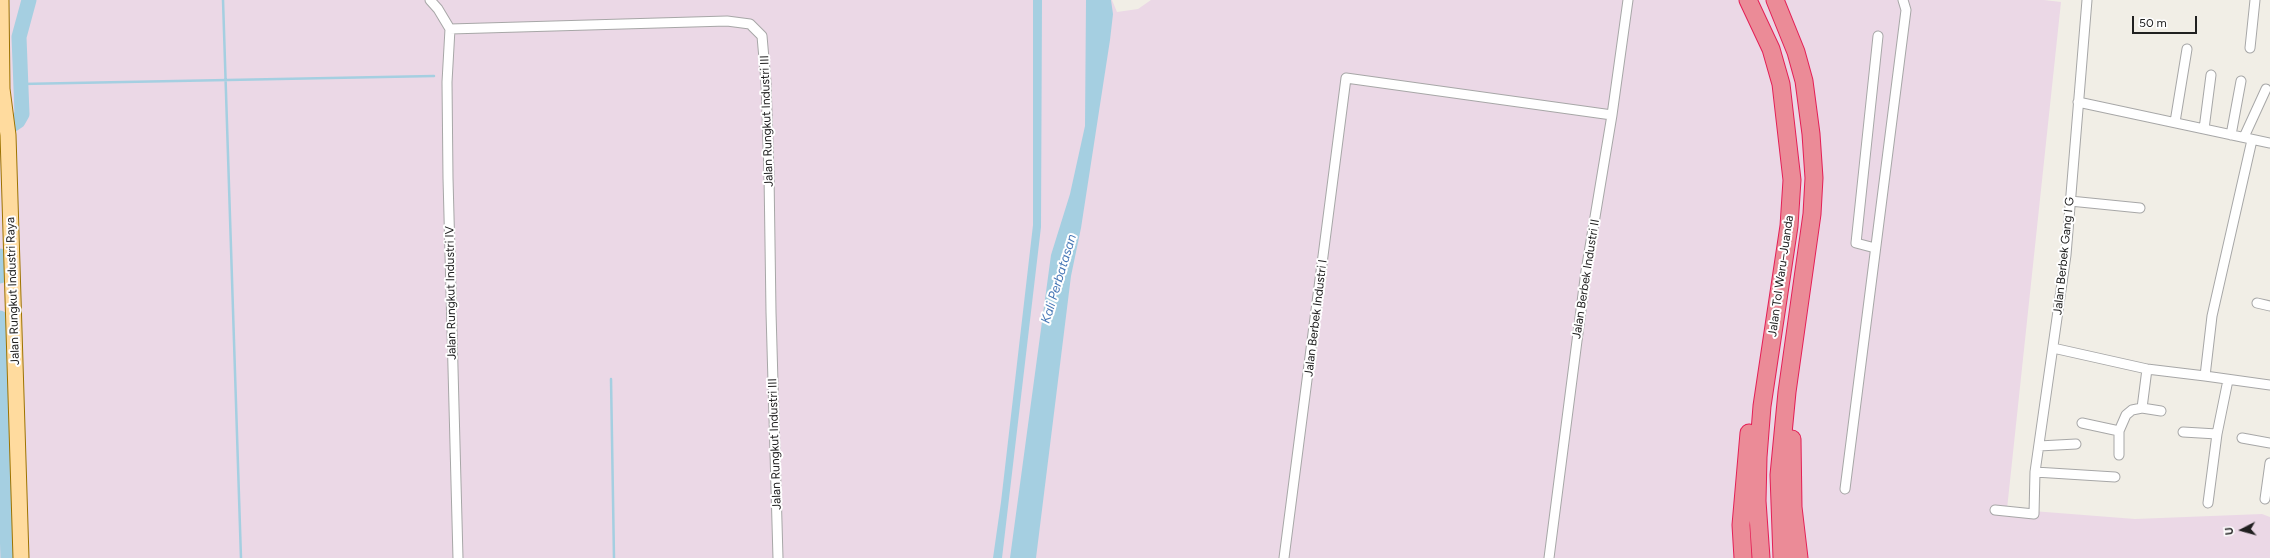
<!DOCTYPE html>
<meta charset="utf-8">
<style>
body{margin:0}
#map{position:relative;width:2270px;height:558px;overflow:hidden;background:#f1eee6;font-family:Figtree,sans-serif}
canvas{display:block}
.north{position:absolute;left:2222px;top:510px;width:40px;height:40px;-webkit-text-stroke:3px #fff;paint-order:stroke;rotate:264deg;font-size:11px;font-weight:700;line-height:16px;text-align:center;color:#202020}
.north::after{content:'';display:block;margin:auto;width:14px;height:18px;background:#202020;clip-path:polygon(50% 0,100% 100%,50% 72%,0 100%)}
.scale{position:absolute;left:2132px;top:16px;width:65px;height:18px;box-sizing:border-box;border:2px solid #202020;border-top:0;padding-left:5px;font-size:12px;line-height:14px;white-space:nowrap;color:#202020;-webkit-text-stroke:3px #fff;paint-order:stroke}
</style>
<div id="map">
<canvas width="2270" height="558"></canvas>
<div class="north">U</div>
<div class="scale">50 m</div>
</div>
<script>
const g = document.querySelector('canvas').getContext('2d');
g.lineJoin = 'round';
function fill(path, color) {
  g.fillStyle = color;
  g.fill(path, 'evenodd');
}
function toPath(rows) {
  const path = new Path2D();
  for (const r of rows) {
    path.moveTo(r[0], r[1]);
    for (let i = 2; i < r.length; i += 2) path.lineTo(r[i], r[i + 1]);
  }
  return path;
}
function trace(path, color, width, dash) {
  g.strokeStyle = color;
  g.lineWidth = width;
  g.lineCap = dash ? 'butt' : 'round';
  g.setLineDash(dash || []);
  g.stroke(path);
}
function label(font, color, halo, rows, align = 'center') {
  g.font = font + ' Figtree,sans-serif';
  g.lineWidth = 4;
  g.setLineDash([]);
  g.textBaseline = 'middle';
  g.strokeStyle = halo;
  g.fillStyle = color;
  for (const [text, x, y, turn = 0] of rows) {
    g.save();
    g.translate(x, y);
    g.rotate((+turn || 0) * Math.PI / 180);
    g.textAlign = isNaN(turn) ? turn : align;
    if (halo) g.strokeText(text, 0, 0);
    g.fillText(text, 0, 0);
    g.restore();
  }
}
fill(toPath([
 [0,0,1112,0,1117,12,1138,9,1151,0,2044,0,2061,2,2007,509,2135,519,2262,514,2270,517,2270,558,0,558]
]), '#ebd8e6');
fill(toPath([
 [1033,0,1042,0,1041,227,1002,558,993,558,1001,502,1033,225],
 [1086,0,1111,0,1113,14,1110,40,1081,228,1071,276,1036,558,1010,558,1051,255,1070,194,1085,126]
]), '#a5cfe1');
trace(toPath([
 [223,0,241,558],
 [21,84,434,76],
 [611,379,614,558]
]), '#a5cfe1', 2.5);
trace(toPath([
 [0,127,12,125,18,121,22,114,19,37,29,0],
 [0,256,0,276],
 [0,318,8,558]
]), '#a5cfe1', 15);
const street = toPath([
 [430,0,438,9,450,29,727,21,750,24,762,36,766,82,769,174,771,312,778,558],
 [2087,0,2066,255,2035,472,2115,477],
 [450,29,447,82,448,178,458,558],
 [2250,48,2255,0],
 [2078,102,2270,143],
 [2175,122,2187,49],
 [2204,129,2211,75],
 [2231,135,2241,81],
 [2244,137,2266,89],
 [2252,140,2212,316,2205,376,2270,385],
 [2070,201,2140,208],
 [1875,248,1856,243,1878,36],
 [2257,303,2270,306],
 [2053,348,2147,369,2205,376],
 [2142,408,2161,411],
 [2082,423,2119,431],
 [2183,432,2217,434],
 [2242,438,2270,443],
 [2039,446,2076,444],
 [2119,455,2119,431,2126,415,2132,410,2142,408,2147,369],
 [1845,489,1906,10,1903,0],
 [2265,499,2270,463],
 [2208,503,2217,434,2228,380],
 [1995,510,2034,514,2035,472],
 [1284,558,1346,78,1612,115],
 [1549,558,1586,271,1612,115,1628,0]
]);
const primary = toPath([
 [1,0,2,89,8,135,21,558]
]);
const highway = toPath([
 [1748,0,1771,49,1781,84,1792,180,1789,226,1762,406,1758,457,1757,501,1761,558],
 [1775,0,1796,52,1804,81,1811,134,1814,178,1812,214,1787,392,1779,475,1782,558],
 [1792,439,1793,507,1799,558],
 [1743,558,1741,525,1749,433]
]);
trace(street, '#a7a7a7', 11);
trace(primary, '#9d7300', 17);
trace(highway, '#e41f56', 19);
trace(street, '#fff', 9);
trace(primary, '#ffdb9e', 15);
trace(highway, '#eb8b97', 17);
label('12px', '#202020', '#fff', [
 ["Jalan Rungkut Industri III",767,121,-92],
 ["Jalan Berbek Gang I G",2064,256,-84],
 ["Jalan Tol Waru–Juanda",1781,276,-82],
 ["Jalan Berbek Industri II",1586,279,-81],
 ["Jalan Rungkut Industri Raya",13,291,-92],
 ["Jalan Rungkut Industri IV",451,293,-91],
 ["Jalan Berbek Industri I",1316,318,-83],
 ["Jalan Rungkut Industri III",775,444,-92]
]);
label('italic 13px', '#4777b6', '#fff', [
 ["Kali Perbatasan",1059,279,-73]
]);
</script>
